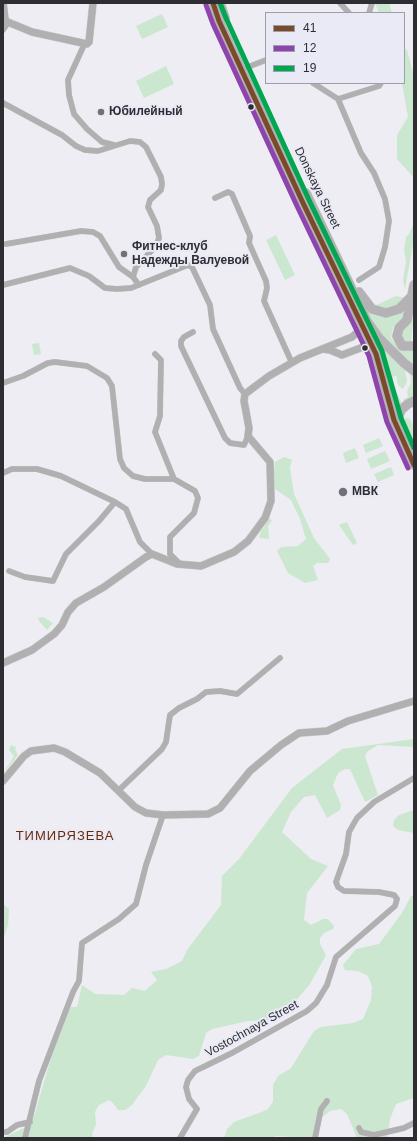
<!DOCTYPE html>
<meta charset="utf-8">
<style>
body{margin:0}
#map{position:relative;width:417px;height:1141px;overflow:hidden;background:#ededf3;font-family:Helvetica,sans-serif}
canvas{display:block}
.frame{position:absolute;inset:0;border:4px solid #2d2d32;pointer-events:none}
.legend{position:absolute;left:265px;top:12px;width:140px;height:72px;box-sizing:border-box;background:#eaeaf6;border:1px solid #9e9ea8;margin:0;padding:5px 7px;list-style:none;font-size:12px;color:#2d2d32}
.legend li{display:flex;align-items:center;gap:8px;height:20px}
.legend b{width:20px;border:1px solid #9e9ea8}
</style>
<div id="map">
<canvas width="417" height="1141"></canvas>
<div class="frame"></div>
<ul class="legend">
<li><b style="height:5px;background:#7a4b2a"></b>41</li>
<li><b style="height:5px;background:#8e44ad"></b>12</li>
<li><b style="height:5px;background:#00a651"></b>19</li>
</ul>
</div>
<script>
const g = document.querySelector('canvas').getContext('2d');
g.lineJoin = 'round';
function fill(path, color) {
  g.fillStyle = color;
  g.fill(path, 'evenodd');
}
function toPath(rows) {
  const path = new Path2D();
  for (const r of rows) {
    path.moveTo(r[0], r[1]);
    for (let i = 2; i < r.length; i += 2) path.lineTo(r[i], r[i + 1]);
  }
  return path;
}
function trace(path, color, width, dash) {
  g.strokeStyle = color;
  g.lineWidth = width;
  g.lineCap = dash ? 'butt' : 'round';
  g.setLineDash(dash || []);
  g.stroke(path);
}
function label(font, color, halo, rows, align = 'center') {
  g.font = font + ' Helvetica,sans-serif';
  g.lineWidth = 4;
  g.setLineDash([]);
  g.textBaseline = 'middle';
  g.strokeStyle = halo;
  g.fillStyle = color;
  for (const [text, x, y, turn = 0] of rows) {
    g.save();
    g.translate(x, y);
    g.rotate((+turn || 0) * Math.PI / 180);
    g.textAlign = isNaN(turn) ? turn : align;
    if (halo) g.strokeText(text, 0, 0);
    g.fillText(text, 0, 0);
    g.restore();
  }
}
fill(toPath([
 [375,3,389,3,392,13,379,13],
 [162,14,168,27,142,39,136,26],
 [404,48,407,50,414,77,414,178,397,159,397,135,408,117,402,83,404,83],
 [166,66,174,84,144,98,136,81],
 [414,222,414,239,405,289,403,280,406,261,404,251,406,237,409,234],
 [276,235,295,275,285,280,266,240],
 [351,278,364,302,387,316,394,316,405,310,404,317,393,327,391,338,399,348,405,351,414,350,414,367,379,331,363,303],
 [396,296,406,298,393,310,374,306],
 [414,306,411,344,406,344,399,334],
 [362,314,414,374,414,400,405,403,403,400,408,397,407,391,411,383,410,373,406,369,405,370,407,382,403,389,398,385,396,375,393,377,393,383,402,404,397,418,384,361,362,319],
 [39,343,41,354,34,355,32,344],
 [405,418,410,419,414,427,414,450,405,429],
 [379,438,383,446,366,453,363,445],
 [355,448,359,458,346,463,343,453],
 [385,451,390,461,371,469,367,459],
 [284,457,292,460,290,468,294,494,314,538,330,559,329,562,326,563,317,563,313,566,318,580,305,583,288,573,277,551,281,547,298,546,306,539,300,519,291,500,275,489,273,484,275,462],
 [391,467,394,475,378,482,374,474],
 [269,519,272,520,268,526,269,539,259,538,261,531,263,528,265,529,264,527],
 [347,522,357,543,353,545,339,525],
 [43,617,53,623,47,630,39,621,38,618],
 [414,739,414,747,378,745,368,751,365,756,378,795,365,802,350,769,345,769,338,773,333,785,341,805,340,810,327,818,315,795,304,797,291,812,282,832,311,859,328,866,307,893,304,920,311,925,323,919,328,919,334,926,333,929,324,933,320,938,320,944,326,955,310,984,283,1016,273,1020,248,1021,212,1029,206,1033,199,1056,193,1059,166,1055,158,1060,146,1086,131,1106,125,1110,118,1110,113,1103,109,1100,99,1105,95,1112,96,1125,92,1134,93,1138,3,1138,24,1128,34,1116,52,1055,70,1007,77,1007,82,985,95,994,124,995,132,988,145,991,157,980,151,972,166,969,182,961,187,950,221,905,222,876,239,859,292,788,342,749],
 [11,745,16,747,15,749,18,755,3,774,14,756,9,750],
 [414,810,414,833,398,830,393,826,394,820,399,815],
 [414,895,414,1098,396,1104,390,1119,387,1138,357,1138,347,1114,341,1109,330,1111,322,1117,313,1138,276,1136,273,1138,224,1138,227,1129,234,1122,267,1110,273,1102,273,1085,278,1076,291,1068,314,1031,321,1027,353,1023,363,1019,371,1000,372,987,368,976,358,971,345,970,343,965,356,949,379,944,402,913,411,896],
 [3,904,9,909,8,925,3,940]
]), '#cbe7cf');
const minor = toPath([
 [340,3,349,13],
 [369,13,372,3],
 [3,30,8,23,6,20,4,3],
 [84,45,68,80,69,95,74,114,87,129,102,142,114,145],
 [248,67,266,60],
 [313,83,338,99,379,86,381,83],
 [338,99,361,153,374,173,385,199,389,221,385,247,379,267,359,280],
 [3,103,62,135,76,146,85,150,98,151,130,141,140,142,146,147,161,177,162,184,161,190,150,200,148,207,157,226,159,238,156,246,136,267,133,277,139,285],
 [215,198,228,192,232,194,250,236,249,243,266,281,267,288,264,301,292,363],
 [6,244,81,231,93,232,100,236,119,267,133,277],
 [3,285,70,268,89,276,105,288,117,289,131,288,188,265,192,267,210,305,213,329,240,388,245,394],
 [193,332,184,337,181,341,181,346,225,438,230,443,244,445,248,436],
 [155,354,161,360,160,416,155,432,174,479],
 [3,383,23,376,48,363,55,362,87,366,107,378,112,386,120,459,124,468,133,476,145,479,174,479,195,491,198,498,194,513,170,537,170,554,179,563],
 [3,473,12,469,37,469,61,476,115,502,126,509,140,542,152,554],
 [9,571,25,577,53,581,66,554,99,521,115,502],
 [119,790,162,749,166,742,170,715,179,708,197,699,206,692,220,691,237,694,280,658],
 [359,1128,361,1132,374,1135,404,1128,414,1123],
 [3,1132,7,1132,17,1125,30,1122],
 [25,1138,39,1081,73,992,79,981,82,943,119,919,136,904,146,865,163,815],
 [180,1138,197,1109,189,1099,186,1087,188,1080,195,1071,232,1053,307,1011,316,1003,327,985,336,957,395,906,397,899,394,895,379,892,344,891,338,887,336,882,346,854,349,832,357,818,374,802,414,778],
 [315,1138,321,1109,327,1101]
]);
const tertiary = toPath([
 [3,20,32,32,87,44,89,42,93,3],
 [323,349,330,350,342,355,371,344],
 [3,663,32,650,54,634,62,625,68,612,76,603,104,587,146,557,152,554,177,564,201,566,234,552,248,541,265,518,271,501,270,462,248,436,249,428,244,401,245,394,269,376,300,358,352,337,359,331,360,321],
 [3,781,24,756,31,751,54,748,65,752,100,773,135,807,146,813,163,815,208,814,220,808,250,771,281,745,299,733,327,731,348,721,414,701]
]);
const primary = toPath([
 [213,3,219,21,303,203,376,354,394,420,414,465],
 [220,3,225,18],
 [306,193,367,321,379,338,404,363,414,371],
 [414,285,407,320,399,328,397,336,402,346,414,346],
 [359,292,372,309,386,313,399,309,412,296],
 [398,426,398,419,401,410,408,404,414,401]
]);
trace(minor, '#cbcbcf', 6);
trace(tertiary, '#cbcbcf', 8);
trace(primary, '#cbcbcf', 10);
trace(minor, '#b1b0b1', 5.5);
trace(tertiary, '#b1b0b1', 7);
trace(primary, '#b4b2b5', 9);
trace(toPath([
 [213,3,219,21,303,203,376,354,394,420,414,465]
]), '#7a4b2a', 5);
trace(toPath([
 [206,5,213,24,297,206,369,356,387,422,408,468]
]), '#8e44ad', 5);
trace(toPath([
 [220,3,226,18,309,200,382,351,401,418,414,448]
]), '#00a651', 5);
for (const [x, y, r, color] of [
 [251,107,3.5,"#2d2d32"],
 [101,112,4,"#707076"],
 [124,254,4,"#707076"],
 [365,348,3.5,"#2d2d32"],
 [343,492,5,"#707076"]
]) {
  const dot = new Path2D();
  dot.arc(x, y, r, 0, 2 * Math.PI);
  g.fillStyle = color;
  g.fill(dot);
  trace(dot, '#eaeaf6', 1.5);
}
label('bold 12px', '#2d2d32', '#eaeaf6', [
 ["Юбилейный",109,112],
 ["Фитнес-клуб",132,247],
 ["Надежды Валуевой",132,261],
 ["МВК",352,492]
], 'left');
label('12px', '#2d2d32', '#eaeaf6', [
 ["Donskaya Street",317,188,64],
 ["Vostochnaya Street",252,1029,-29]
]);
g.letterSpacing = '1px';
label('13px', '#6a2b09', '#eaeaf6', [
 ["ТИМИРЯЗЕВА",65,836]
]);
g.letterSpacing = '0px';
</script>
